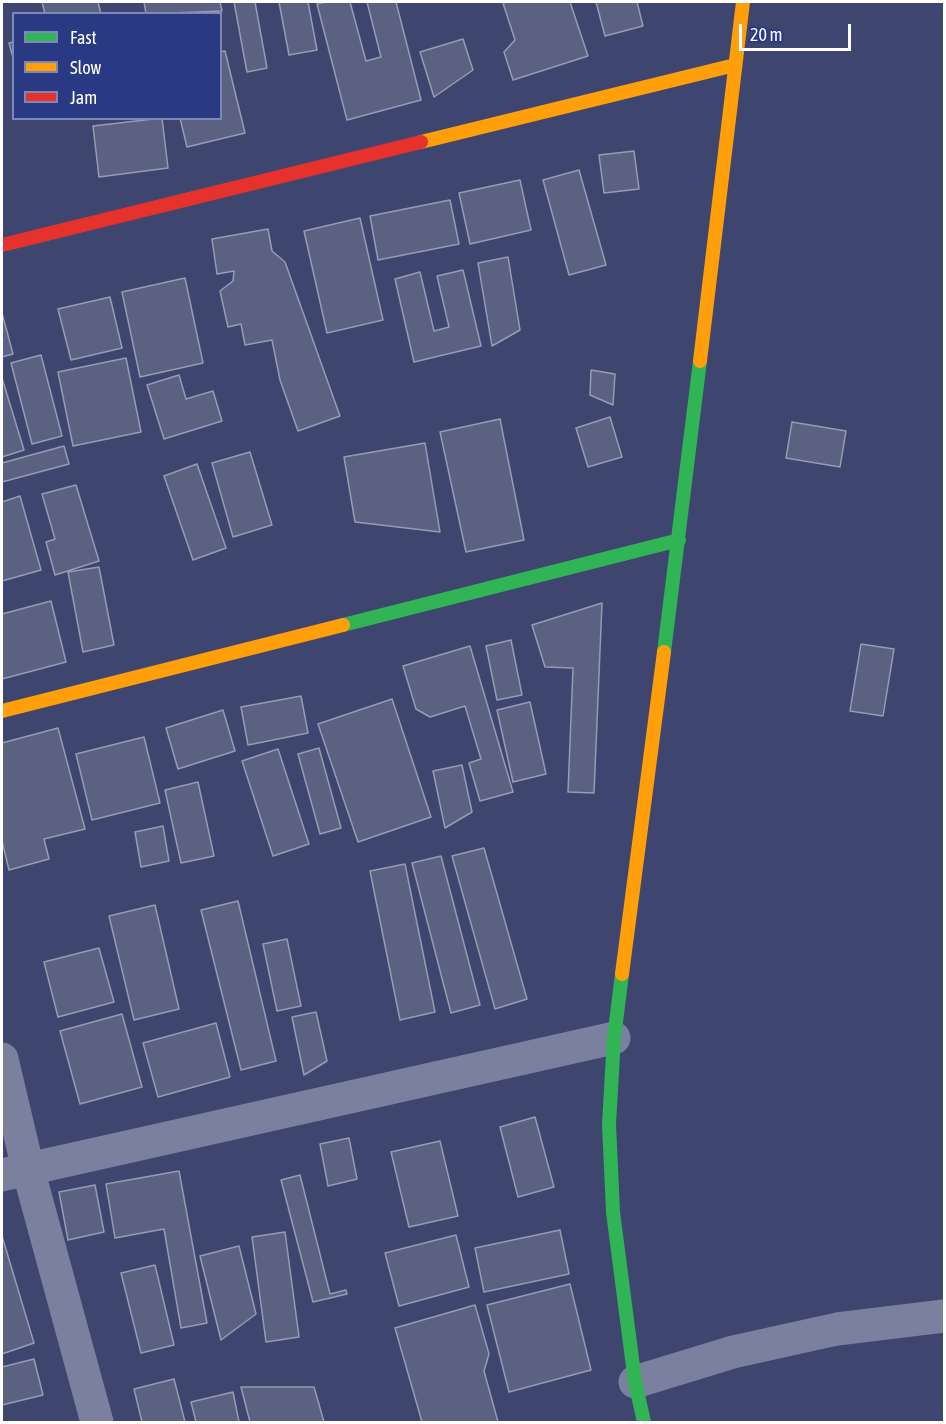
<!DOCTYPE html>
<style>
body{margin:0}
#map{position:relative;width:946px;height:1424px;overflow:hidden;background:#3e466f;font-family:"Asap Condensed",sans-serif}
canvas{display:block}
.frame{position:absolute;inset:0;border:3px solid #fff;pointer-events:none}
.legend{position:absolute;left:12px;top:12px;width:210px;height:108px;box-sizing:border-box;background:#293984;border:2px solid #7f88b5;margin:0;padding:8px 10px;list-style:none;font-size:18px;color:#fff}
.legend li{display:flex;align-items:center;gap:12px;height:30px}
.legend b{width:30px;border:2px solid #7f88b5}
.scale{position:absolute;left:739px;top:24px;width:112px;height:27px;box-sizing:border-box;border:3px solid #fff;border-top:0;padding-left:8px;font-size:18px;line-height:21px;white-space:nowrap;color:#fff;-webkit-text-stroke:4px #293984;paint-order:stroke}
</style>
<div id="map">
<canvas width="946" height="1424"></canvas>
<div class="frame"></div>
<ul class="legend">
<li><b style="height:8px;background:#30b455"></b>Fast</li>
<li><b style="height:8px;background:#ff9f0a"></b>Slow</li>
<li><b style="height:8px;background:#e5322d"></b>Jam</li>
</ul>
<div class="scale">20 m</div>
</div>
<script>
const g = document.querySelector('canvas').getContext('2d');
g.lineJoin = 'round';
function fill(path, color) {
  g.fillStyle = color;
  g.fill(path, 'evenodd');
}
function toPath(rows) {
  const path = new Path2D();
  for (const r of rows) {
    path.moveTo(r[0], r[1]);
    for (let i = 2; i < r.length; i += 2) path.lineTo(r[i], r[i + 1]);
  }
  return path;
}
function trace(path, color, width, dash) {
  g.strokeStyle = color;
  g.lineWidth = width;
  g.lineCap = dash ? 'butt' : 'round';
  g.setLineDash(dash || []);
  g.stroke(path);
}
const building = toPath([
 [42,2,98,2,101,14,45,14,42,2],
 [144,2,220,2,222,11,146,14,144,2],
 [234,2,255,2,267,68,247,72,234,2],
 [279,2,308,2,317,50,289,55,279,2],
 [326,2,350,2,366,61,381,57,367,2,396,2,421,100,347,120,317,4,326,2],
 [508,2,570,2,588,56,513,80,504,52,515,40,503,3,508,2],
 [596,2,637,2,643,26,605,36,596,2],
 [463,39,473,70,434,97,420,52,463,39],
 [14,42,14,61,9,43,14,42],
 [225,51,245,133,187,147,180,118,220,118,220,52,225,51],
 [162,118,168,168,99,177,93,126,162,118],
 [634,151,639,189,604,193,599,155,634,151],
 [579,170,606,265,569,275,543,180,579,170],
 [520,180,531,230,470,244,459,193,520,180],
 [450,200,459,244,378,260,370,216,450,200],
 [360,218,383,320,327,333,304,231,360,218],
 [268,229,272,251,285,262,340,416,298,431,280,380,272,340,245,345,241,324,228,327,220,291,233,281,234,271,217,274,212,239,268,229],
 [508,257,520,330,492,346,478,263,508,257],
 [463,270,481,346,414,362,395,279,420,272,434,331,449,327,437,276,463,270],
 [185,278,203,363,140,377,122,292,185,278],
 [110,297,122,348,71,360,58,309,110,297],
 [2,313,13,354,2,357,2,313],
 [41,355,62,436,32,444,11,363,41,355],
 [126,358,141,432,73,446,58,372,126,358],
 [591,370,615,374,613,405,590,395,591,370],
 [179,375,186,399,213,391,222,421,164,439,147,385,179,375],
 [2,378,24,450,2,457,2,378],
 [610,417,622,457,588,467,576,428,610,417],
 [500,419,524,540,466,552,440,432,500,419],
 [792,422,846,431,840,467,786,458,792,422],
 [425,443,440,532,355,522,344,457,425,443],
 [64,446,69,464,2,482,2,463,64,446],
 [250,452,272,525,233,537,212,463,250,452],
 [197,464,226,548,193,560,164,476,197,464],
 [76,485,99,561,55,575,46,542,55,539,42,494,76,485],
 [20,496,41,570,2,581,2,502,20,496],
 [99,567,114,645,83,652,68,572,99,567],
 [51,601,66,662,2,679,2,614,51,601],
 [602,603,594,793,568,792,573,668,545,667,532,625,602,603],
 [511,640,522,695,497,700,486,646,511,640],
 [861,644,894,649,883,716,850,711,861,644],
 [470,646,513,792,480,801,469,763,481,759,465,706,430,717,416,709,403,666,470,646],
 [301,696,308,733,248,745,241,707,301,696],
 [392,699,431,817,358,842,318,724,392,699],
 [530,702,546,774,513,782,497,710,530,702],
 [223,710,235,751,178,769,166,728,223,710],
 [58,728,85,829,44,839,49,859,9,870,2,841,2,743,58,728],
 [144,737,160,803,92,820,76,754,144,737],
 [319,748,341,828,320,834,298,754,319,748],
 [278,749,309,844,273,856,242,761,278,749],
 [462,765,472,812,445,828,433,771,462,765],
 [198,782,214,856,181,863,165,790,198,782],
 [163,826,169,861,141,867,135,832,163,826],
 [484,848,527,999,495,1009,452,856,484,848],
 [441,856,480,1005,451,1013,412,863,441,856],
 [405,864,435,1012,400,1020,370,871,405,864],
 [238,901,276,1061,241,1070,201,910,238,901],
 [155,905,179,1009,134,1020,109,916,155,905],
 [287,939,301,1006,277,1011,263,944,287,939],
 [99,948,114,1002,58,1017,44,962,99,948],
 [316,1012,327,1061,304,1075,292,1017,316,1012],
 [122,1014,142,1087,80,1104,60,1031,122,1014],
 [216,1023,230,1077,158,1097,143,1043,216,1023],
 [535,1117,554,1187,518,1197,500,1127,535,1117],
 [349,1138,357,1179,328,1186,320,1144,349,1138],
 [440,1141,458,1216,409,1227,391,1152,440,1141],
 [179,1171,207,1323,181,1328,164,1229,115,1238,106,1184,179,1171],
 [300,1175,330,1294,346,1290,347,1294,313,1302,281,1180,300,1175],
 [95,1185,104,1232,68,1240,59,1192,95,1185],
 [560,1230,569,1274,484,1292,475,1248,560,1230],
 [285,1232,299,1337,266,1342,252,1237,285,1232],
 [456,1235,469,1287,399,1306,385,1253,456,1235],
 [2,1236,34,1343,2,1354,2,1236],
 [239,1246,256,1314,221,1340,200,1256,239,1246],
 [155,1265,174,1345,141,1353,121,1273,155,1265],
 [570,1284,591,1370,509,1392,487,1305,570,1284],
 [475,1305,489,1354,484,1371,498,1422,422,1422,395,1328,475,1305],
 [34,1359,43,1395,2,1405,2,1367,34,1359],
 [174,1379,185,1422,142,1422,134,1389,174,1379],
 [241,1387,314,1387,324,1422,250,1422,241,1387],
 [233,1392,239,1422,196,1422,191,1402,233,1392]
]);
fill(building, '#5b6181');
trace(building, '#979cb4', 1.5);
trace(toPath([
 [2,1059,28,1169,97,1422],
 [2,1175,614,1038],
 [635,1382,733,1352,837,1329,944,1316]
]), '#7a809d', 33);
trace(toPath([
 [343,625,679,540],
 [664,652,700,361],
 [622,974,614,1038,609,1124,613,1212,635,1382,644,1422]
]), '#30b455', 14);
trace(toPath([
 [421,142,735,65],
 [700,361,743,2],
 [2,711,343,625],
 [622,974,664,652]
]), '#ff9f0a', 14);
trace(toPath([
 [2,245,421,142]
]), '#e5322d', 14);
</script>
